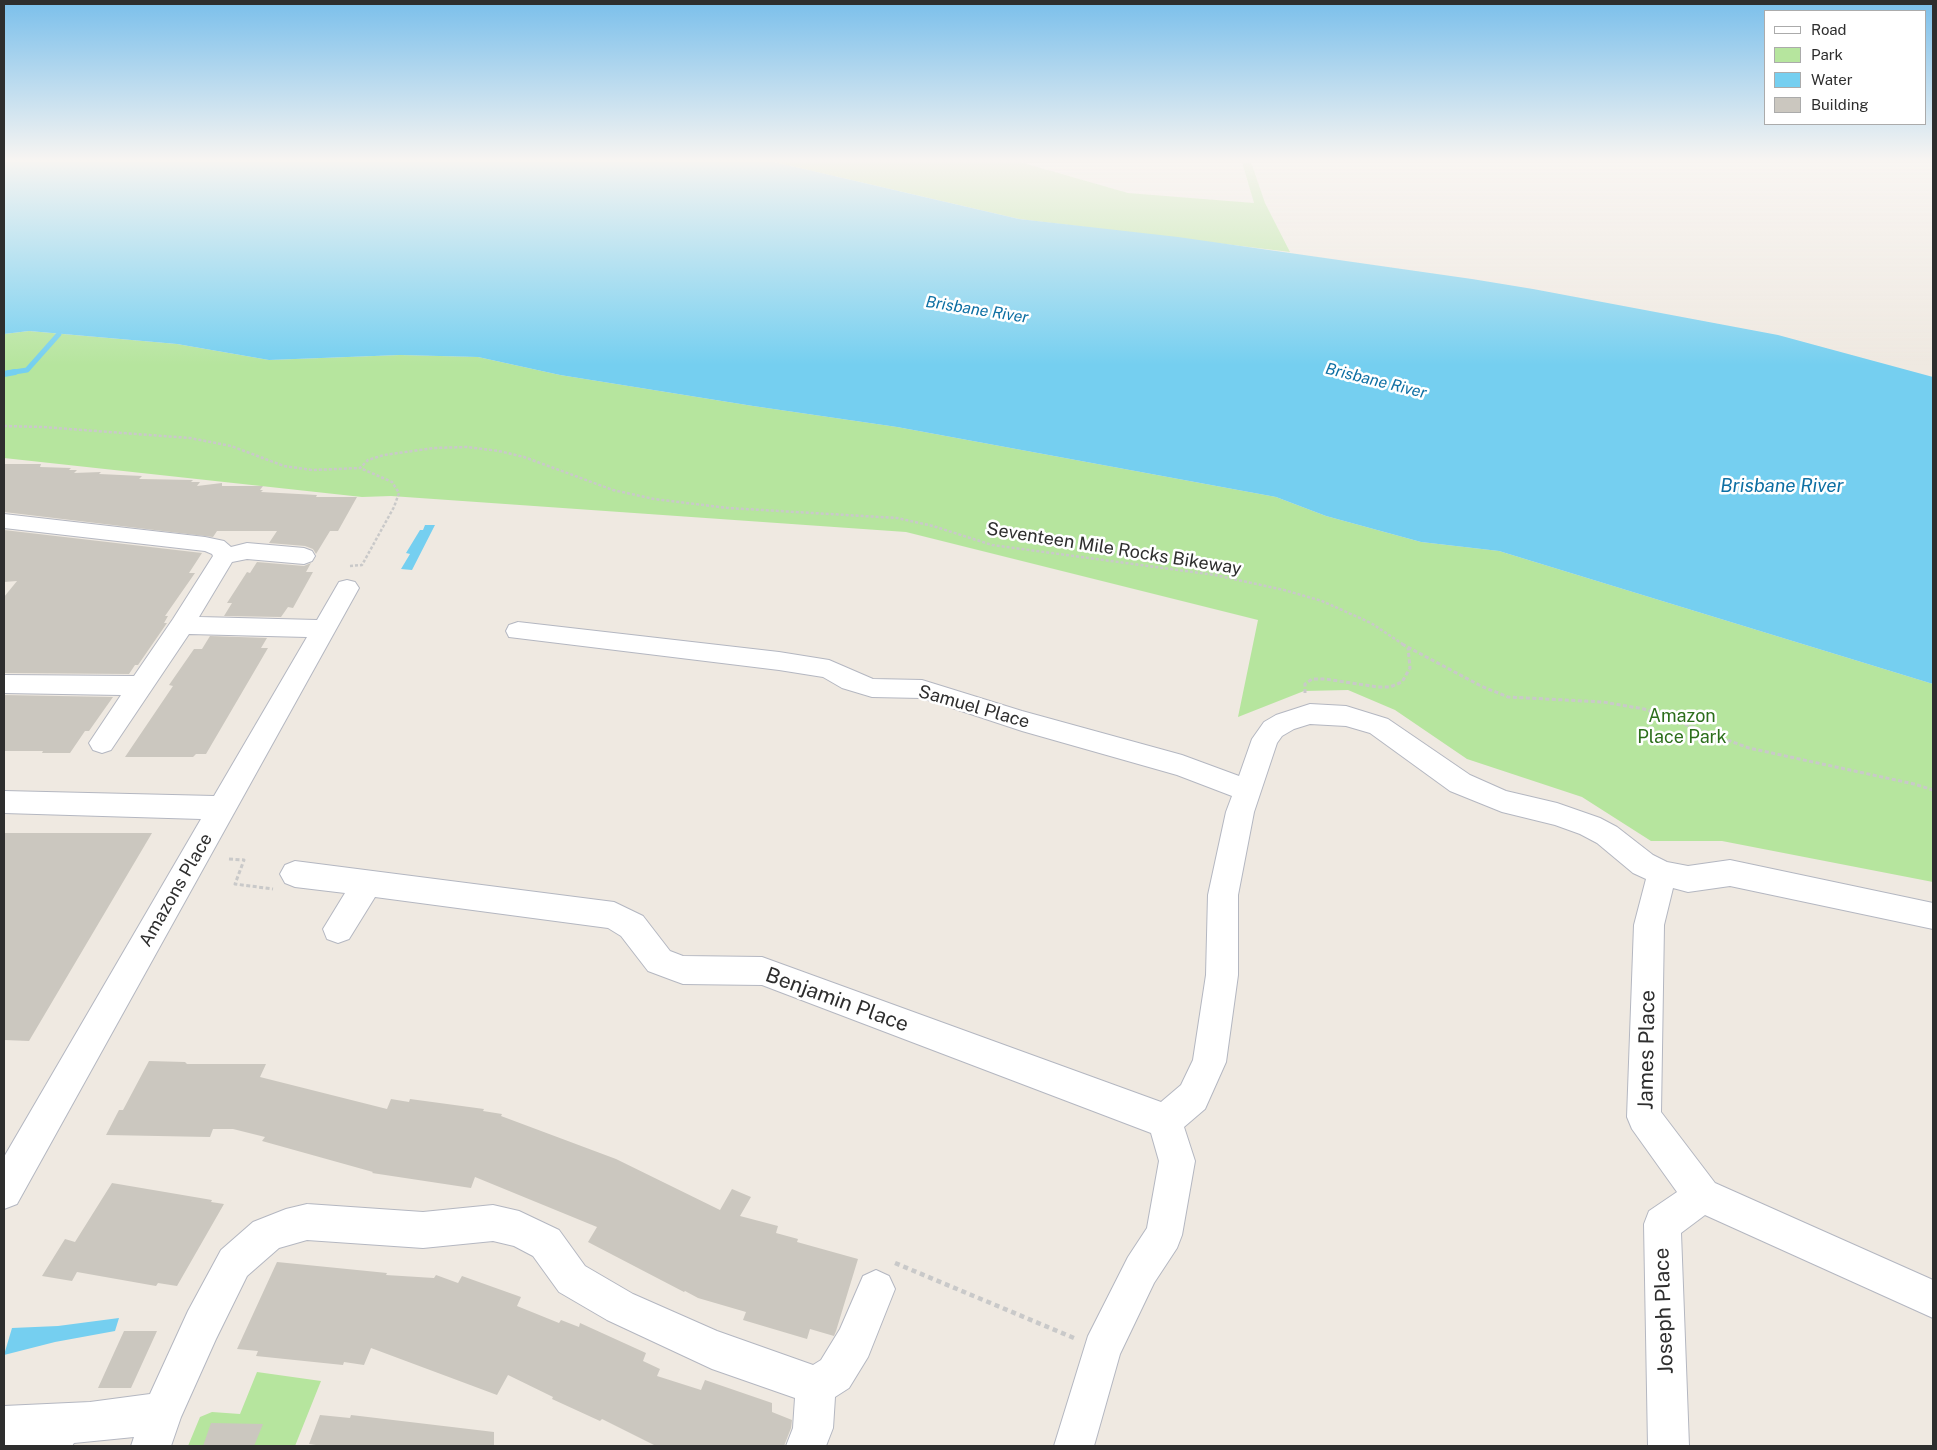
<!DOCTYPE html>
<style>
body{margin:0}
#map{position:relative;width:1937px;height:1450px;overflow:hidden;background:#efe9e1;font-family:"Public Sans",sans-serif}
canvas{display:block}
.frame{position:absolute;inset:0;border:5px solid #2e2e2e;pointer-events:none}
.legend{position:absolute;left:1764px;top:10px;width:162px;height:115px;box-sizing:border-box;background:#fff;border:1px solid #ababab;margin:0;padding:6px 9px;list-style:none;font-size:15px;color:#2e2e2e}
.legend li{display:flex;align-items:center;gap:10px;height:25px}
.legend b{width:25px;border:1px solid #ababab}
</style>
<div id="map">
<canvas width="1937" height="1450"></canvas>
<div class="frame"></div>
<ul class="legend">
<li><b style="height:6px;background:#fff"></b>Road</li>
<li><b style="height:14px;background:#b6e59e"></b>Park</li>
<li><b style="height:14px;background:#75cff0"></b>Water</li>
<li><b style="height:14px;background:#cbc7bf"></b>Building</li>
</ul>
</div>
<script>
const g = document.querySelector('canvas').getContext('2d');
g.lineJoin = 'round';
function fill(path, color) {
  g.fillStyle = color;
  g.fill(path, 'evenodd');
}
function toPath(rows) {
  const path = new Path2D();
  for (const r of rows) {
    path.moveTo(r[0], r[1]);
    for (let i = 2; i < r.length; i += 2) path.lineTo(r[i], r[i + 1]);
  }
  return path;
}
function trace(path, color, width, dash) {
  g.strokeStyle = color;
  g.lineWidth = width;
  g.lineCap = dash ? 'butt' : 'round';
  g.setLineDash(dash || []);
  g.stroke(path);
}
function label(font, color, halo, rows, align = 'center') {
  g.font = font + ' "Public Sans",sans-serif';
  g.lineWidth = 5;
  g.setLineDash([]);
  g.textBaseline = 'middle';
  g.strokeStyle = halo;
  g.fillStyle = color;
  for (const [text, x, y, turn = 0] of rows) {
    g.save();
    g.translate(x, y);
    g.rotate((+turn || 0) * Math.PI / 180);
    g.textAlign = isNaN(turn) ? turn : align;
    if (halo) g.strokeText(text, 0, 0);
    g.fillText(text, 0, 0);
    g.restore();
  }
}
fill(toPath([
 [774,162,1020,162,1128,193,1254,203,1242,162,1251,162,1265,203,1290,252,1019,219],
 [29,331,177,344,269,360,400,355,478,357,560,375,753,406,897,427,1276,497,1326,516,1421,542,1499,551,1933,684,1933,882,1722,841,1651,841,1582,797,1467,759,1395,710,1348,690,1304,691,1238,717,1258,620,906,532,391,496,362,497,4,458,4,334],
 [257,1372,321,1381,295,1446,188,1446,200,1417,212,1412,240,1414]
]), '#b6e59e');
fill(toPath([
 [4,162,774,162,1019,219,1178,237,1472,279,1533,289,1778,335,1933,377,1933,684,1499,551,1421,542,1326,516,1276,497,897,427,753,406,560,375,478,357,400,355,269,360,177,344,29,331,4,334],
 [425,525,435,525,412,570,401,569,410,554,406,553,420,530,423,530],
 [119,1318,115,1331,55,1342,4,1355,12,1328,58,1326]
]), '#75cff0');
trace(toPath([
 [8,373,27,370,59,334]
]), '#75cff0', 5);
trace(toPath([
 [4,374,15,372]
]), '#75cff0', 6);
fill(toPath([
 [4,464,41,464,40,467,71,468,69,470,77,470,74,473,101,472,99,474,142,476,139,479,193,480,191,482,200,482,197,486,222,483,222,486,263,486,260,490,263,490,261,492,317,495,316,497,357,497,338,531,330,531,316,554,313,549,305,546,269,543,277,531,217,531,213,537,4,512],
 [4,530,202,553,189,573,195,573,165,616,168,616,164,623,167,623,138,665,135,665,129,674,4,673,4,597,17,581,4,582],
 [257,562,304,566,311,563,306,572,313,572,293,608,288,607,281,617,224,616,232,603,227,603,247,572,250,573],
 [210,636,267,638,261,648,268,648,206,754,196,754,193,757,125,757,173,686,169,685,194,649,202,649],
 [4,695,113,697,89,731,85,731,70,753,42,753,43,751,4,751],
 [4,833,152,833,29,1041,4,1040],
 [149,1061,185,1062,187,1064,266,1064,260,1077,387,1109,391,1099,409,1102,410,1099,484,1109,483,1111,502,1114,501,1116,616,1159,720,1210,732,1189,751,1197,740,1216,778,1226,776,1233,798,1239,797,1242,858,1259,836,1331,834,1336,810,1329,807,1339,743,1320,746,1312,698,1298,685,1291,684,1292,588,1242,597,1227,475,1177,471,1188,372,1173,373,1172,262,1141,265,1137,233,1129,213,1129,210,1137,106,1135,119,1110,123,1110],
 [112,1183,212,1200,211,1202,224,1204,177,1286,158,1283,156,1286,77,1272,72,1281,42,1276,65,1239,75,1242],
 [277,1262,387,1273,386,1275,434,1278,436,1275,458,1283,462,1276,521,1297,517,1306,559,1323,561,1320,579,1327,580,1323,646,1353,643,1361,660,1369,657,1376,701,1390,705,1380,772,1403,772,1412,792,1420,791,1428,784,1446,656,1446,602,1419,600,1421,552,1399,553,1397,508,1375,497,1395,371,1348,364,1365,344,1362,343,1365,256,1356,258,1351,237,1349],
 [124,1331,157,1331,131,1388,98,1388],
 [320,1415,350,1418,351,1415,494,1432,494,1446,323,1446,309,1444],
 [211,1423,263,1424,254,1446,203,1446]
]), '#cbc7bf');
const minor = toPath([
 [4,514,205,537,224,541,231,547,247,543,304,548,312,551,315,556,312,561,304,564,247,559,232,562,199,617,317,620,339,582,347,580,355,582,359,588,17,1204,4,1209,4,1157,201,819,4,813,4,791,214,796,307,637,189,634,111,750,102,753,93,750,89,743,121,695,4,693,4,675,134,676,173,619,213,556,212,554,205,551,4,528,4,514],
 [518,622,779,652,829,660,873,679,922,680,1022,711,1182,755,1239,776,1252,739,1264,722,1276,715,1310,704,1346,706,1388,719,1470,775,1506,791,1557,803,1600,818,1617,827,1653,855,1667,862,1688,866,1730,860,1933,903,1933,929,1730,886,1688,892,1673,888,1664,925,1661,1112,1715,1183,1933,1280,1933,1318,1705,1215,1681,1233,1689,1446,1648,1446,1644,1224,1649,1211,1677,1192,1632,1129,1627,1117,1634,925,1646,879,1633,873,1597,843,1580,834,1555,825,1502,812,1450,791,1370,733,1346,726,1310,724,1294,729,1282,736,1277,743,1254,812,1238,895,1238,975,1226,1062,1205,1109,1184,1127,1195,1161,1182,1235,1177,1248,1154,1283,1120,1354,1094,1446,1054,1446,1088,1336,1128,1257,1147,1228,1159,1161,1151,1133,762,985,683,984,672,980,648,971,621,936,608,928,375,897,349,939,338,943,327,939,323,929,345,893,295,887,285,883,280,874,285,865,295,861,614,902,643,916,670,951,683,956,762,957,1161,1102,1181,1085,1193,1060,1206,975,1208,895,1226,812,1232,796,1177,775,1022,731,922,698,872,697,842,688,823,677,779,670,509,637,506,631,509,625,518,622],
 [307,1204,423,1212,493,1205,519,1211,559,1230,585,1266,633,1294,717,1331,813,1365,821,1360,840,1329,863,1276,876,1270,889,1276,895,1289,868,1357,849,1388,835,1397,833,1428,826,1446,786,1446,793,1428,795,1398,712,1369,607,1320,559,1292,533,1256,514,1246,493,1241,423,1248,307,1240,279,1248,247,1276,216,1339,181,1417,171,1446,131,1446,134,1437,74,1443,72,1446,4,1446,4,1406,90,1402,150,1394,188,1311,221,1250,253,1222,286,1209,307,1204]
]);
trace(minor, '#b4b7c1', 2);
trace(toPath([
 [4,426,43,427,190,438,231,446,284,466,312,470,360,468,368,460,384,455,434,448,467,447,499,451,524,457,613,490,654,499,728,508,897,518,933,526,992,545,1215,575,1284,590,1322,601,1371,623,1404,645],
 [350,566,362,565,394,507,399,493,392,482,360,468]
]), '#c9c9c9', 2.5, [3, 2]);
trace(toPath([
 [1402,644,1481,686,1508,697,1603,702,1644,709,1749,748,1914,784,1933,790],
 [1305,693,1305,684,1312,679,1325,679,1378,687,1390,687,1402,682,1410,668,1408,648],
 [229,859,244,860,235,884,273,889]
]), '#c9c9c9', 3, [4, 2.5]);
trace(toPath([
 [895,1263,1074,1338]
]), '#c9c9c9', 4.5, [5, 4]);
fill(minor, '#fff');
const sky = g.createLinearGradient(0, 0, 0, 365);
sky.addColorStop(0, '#7abfeb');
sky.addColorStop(0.44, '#f8f5f2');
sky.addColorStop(1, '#f8f5f200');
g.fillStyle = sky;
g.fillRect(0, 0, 1937, 365);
label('italic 16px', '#0d6fa3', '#fff', [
 ["Brisbane River",977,310,9],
 ["Brisbane River",1376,381,14]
]);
label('18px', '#2e2e2e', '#fff', [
 ["Seventeen Mile Rocks Bikeway",1114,549,9],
 ["Samuel Place",974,707,16],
 ["Amazons Place",176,890,-60]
]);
label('18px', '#2c6e1b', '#fff', [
 ["Amazon",1682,716],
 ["Place Park",1682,737]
]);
label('italic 19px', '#0d6fa3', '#fff', [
 ["Brisbane River",1782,486]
]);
label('21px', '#2e2e2e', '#fff', [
 ["Benjamin Place",837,1000,20],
 ["James Place",1647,1050,-89],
 ["Joseph Place",1664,1311,-92]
]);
</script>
